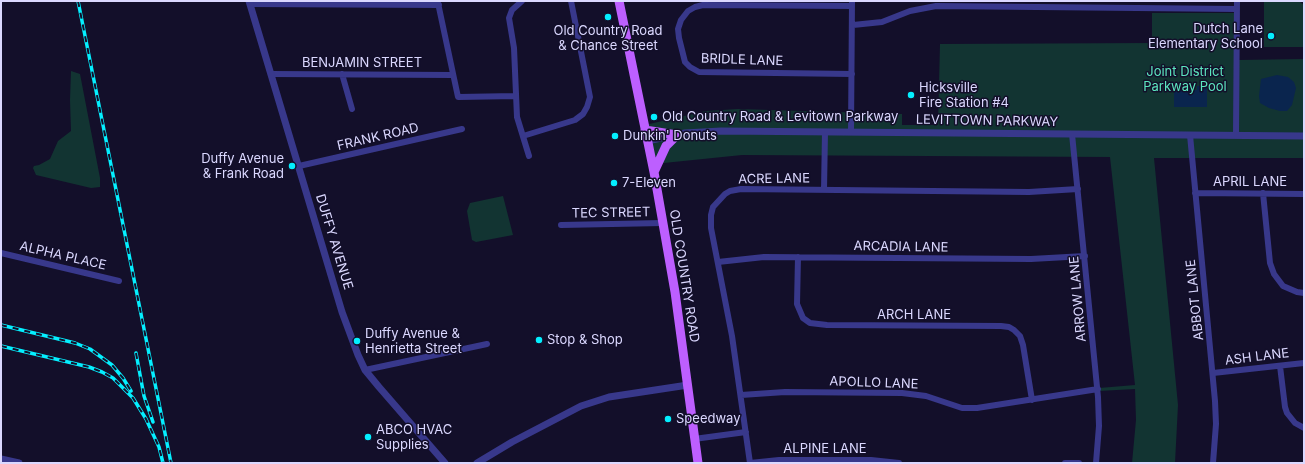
<!DOCTYPE html>
<style>
body{margin:0}
#map{position:relative;width:1305px;height:464px;overflow:hidden;background:#130f2a;font-family:Inter,sans-serif}
canvas{display:block}
.frame{position:absolute;inset:0;border:2px solid #dbd8ff;pointer-events:none}
</style>
<div id="map">
<canvas width="1305" height="464"></canvas>
<div class="frame"></div>
</div>
<script>
const g = document.querySelector('canvas').getContext('2d');
g.lineJoin = 'round';
function fill(path, color) {
  g.fillStyle = color;
  g.fill(path, 'evenodd');
}
function toPath(rows) {
  const path = new Path2D();
  for (const r of rows) {
    path.moveTo(r[0], r[1]);
    for (let i = 2; i < r.length; i += 2) path.lineTo(r[i], r[i + 1]);
  }
  return path;
}
function trace(path, color, width, dash) {
  g.strokeStyle = color;
  g.lineWidth = width;
  g.lineCap = dash ? 'butt' : 'round';
  g.setLineDash(dash || []);
  g.stroke(path);
}
function label(font, color, halo, rows, align = 'center') {
  g.font = font + ' Inter,sans-serif';
  g.lineWidth = 3;
  g.setLineDash([]);
  g.textBaseline = 'middle';
  g.strokeStyle = halo;
  g.fillStyle = color;
  for (const [text, x, y, turn = 0] of rows) {
    g.save();
    g.translate(x, y);
    g.rotate((+turn || 0) * Math.PI / 180);
    g.textAlign = isNaN(turn) ? turn : align;
    if (halo) g.strokeText(text, 0, 0);
    g.fillText(text, 0, 0);
    g.restore();
  }
}
fill(toPath([
 [1264,1,1299,1,1304,5,1304,47,1264,47],
 [1152,13,1235,13,1238,60,1304,59,1304,158,1154,158,1178,405,1175,463,1132,463,1136,420,1135,389,1099,391,1099,388,1135,385,1110,157,742,155,654,164,645,125,706,111,738,109,902,114,902,125,938,125,940,44,1152,43],
 [71,71,80,74,100,178,100,187,91,188,36,175,33,168,34,166,39,165,50,159,58,141,71,131,70,100],
 [503,196,513,235,476,242,472,240,467,211,470,203]
]), '#123432');
fill(toPath([
 [1277,75,1288,77,1294,82,1296,88,1292,105,1287,111,1280,111,1269,108,1260,103,1259,96,1261,79],
 [1174,86,1194,86,1195,90,1197,90,1197,86,1207,86,1207,107,1174,107]
]), '#0a254e');
trace(toPath([
 [522,1,512,10,509,18,514,48,517,117,529,156],
 [438,3,458,97,516,96],
 [250,4,439,5],
 [853,25,882,22,910,11,936,6,1237,9],
 [271,74,453,75],
 [342,74,352,109],
 [852,74,699,72,690,67,685,62,679,38,678,29,681,20,688,11,695,7,703,5,852,6],
 [851,132,852,1],
 [1072,134,1098,397,1099,426,1096,463],
 [1190,135,1215,401,1216,424,1213,463],
 [1236,135,1237,1],
 [523,136,575,120,583,114,587,107,590,97,571,1],
 [299,166,462,129],
 [824,190,825,132],
 [1195,193,1304,194],
 [1263,193,1270,263,1274,274,1283,286,1297,292,1304,293],
 [561,225,663,223],
 [1,253,119,281],
 [798,257,797,304,803,318,810,323,827,325,1001,326,1009,327,1014,330,1020,336,1023,345,1032,400],
 [718,262,764,257,1031,259,1085,256],
 [1280,366,1285,407,1287,413,1295,423,1304,428],
 [365,370,487,344],
 [1213,373,1304,363],
 [741,395,785,392,902,393,926,396,962,408,977,408,1098,389],
 [694,439,746,432],
 [750,463,732,336,711,228,711,215,713,207,725,194,730,191,741,189,1029,192,1078,189],
 [750,463,779,460,871,460,899,463],
 [1065,463,1079,463]
]), '#38388b', 6);
trace(toPath([
 [249,1,342,312,358,355,365,370,379,387,445,463],
 [647,141,685,133,721,131,1304,136],
 [1,459,19,463],
 [477,463,512,442,581,406,609,397,688,385]
]), '#38388b', 7);
trace(toPath([
 [619,1,654,172,675,292,698,463],
 [645,130,677,135],
 [654,172,666,146,677,135]
]), '#bd5fff', 9);
const rail = toPath([
 [78,1,171,463],
 [1,325,75,343,90,349,112,365,123,378,131,391],
 [1,346,89,367,102,372,113,378,133,398,146,419,159,447,163,463],
 [136,353,144,396,153,422]
]);
trace(rail, '#04efff', 3.5);
trace(rail, '#130f2a', 2, [6]);
for (const [x, y, r, color] of [
 [608,17,4,"#04efff"],
 [1271,36,4,"#04efff"],
 [911,95,4,"#04efff"],
 [654,117,4,"#04efff"],
 [615,136,4,"#04efff"],
 [292,166,4,"#04efff"],
 [614,183,4,"#04efff"],
 [539,340,4,"#04efff"],
 [357,341,4,"#04efff"],
 [668,419,4,"#04efff"],
 [368,437,4,"#04efff"]
]) {
  const dot = new Path2D();
  dot.arc(x, y, r, 0, 2 * Math.PI);
  g.fillStyle = color;
  g.fill(dot);
  trace(dot, '#130f2a', 1.5);
}
label('13px', '#dbd8ff', '#130f2a', [
 ["Dutch Lane",1263,29,"right"],
 ["Elementary School",1263,44,"right"],
 ["Old Country Road",608,31,"center"],
 ["& Chance Street",608,46,"center"],
 ["Hicksville",919,88],
 ["Fire Station #4",919,103],
 ["Old Country Road & Levitown Parkway",662,117],
 ["Dunkin' Donuts",623,136],
 ["Duffy Avenue",284,159,"right"],
 ["& Frank Road",284,174,"right"],
 ["7-Eleven",622,183],
 ["Duffy Avenue &",365,334],
 ["Henrietta Street",365,349],
 ["Stop & Shop",547,340],
 ["Speedway",676,419],
 ["ABCO HVAC",376,430],
 ["Supplies",376,445]
], 'left');
label('13px', '#dbd8ff', '#130f2a', [
 ["BRIDLE LANE",742,60,2],
 ["BENJAMIN STREET",362,63],
 ["LEVITTOWN PARKWAY",987,121,1],
 ["FRANK ROAD",378,137,-13],
 ["ACRE LANE",774,179,-1],
 ["APRIL LANE",1250,182],
 ["TEC STREET",611,213,-1],
 ["DUFFY AVENUE",334,242,73],
 ["ARCADIA LANE",901,247,1],
 ["ALPHA PLACE",63,256,13],
 ["OLD COUNTRY ROAD",684,276,81],
 ["ARROW LANE",1078,299,-95],
 ["ABBOT LANE",1195,300,-96],
 ["ARCH LANE",914,315],
 ["ASH LANE",1257,357,-7],
 ["APOLLO LANE",874,383,2],
 ["ALPINE LANE",825,449]
]);
label('13px', '#5ce6bf', '#130f2a', [
 ["Joint District",1185,72],
 ["Parkway Pool",1185,87]
]);
</script>
